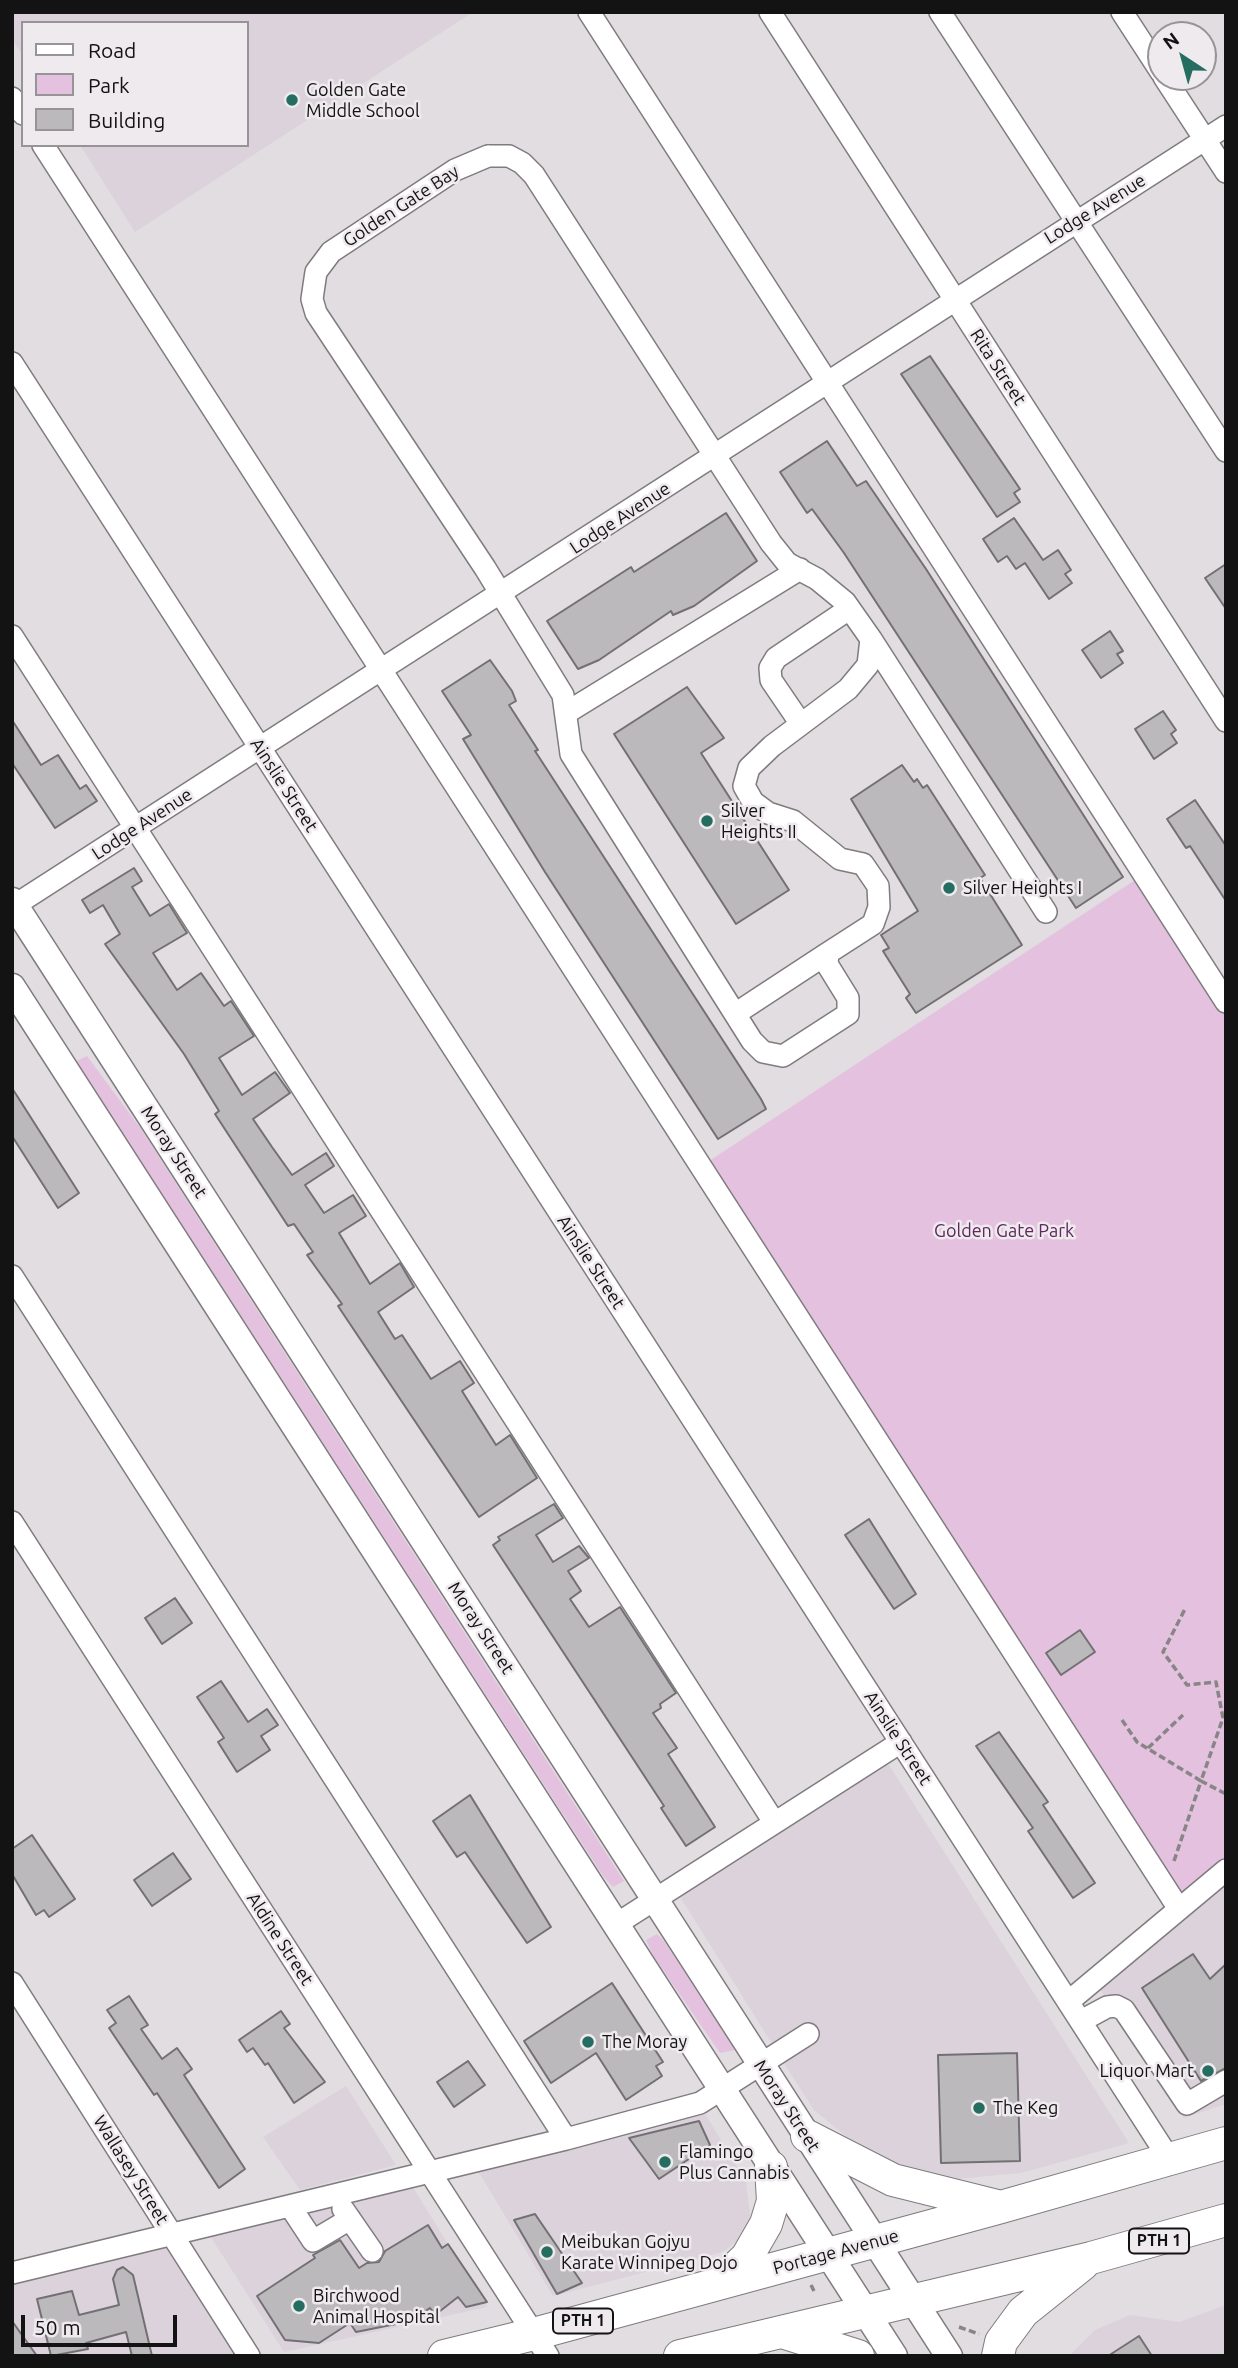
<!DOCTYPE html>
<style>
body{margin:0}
#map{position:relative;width:1238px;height:2368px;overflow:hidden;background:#e1dde0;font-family:Ubuntu,sans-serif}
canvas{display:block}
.frame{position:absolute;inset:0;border:14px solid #141314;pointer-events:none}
.legend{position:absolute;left:21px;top:21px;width:228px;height:126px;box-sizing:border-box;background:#eeeaee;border:2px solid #979497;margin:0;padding:9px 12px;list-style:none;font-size:21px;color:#141314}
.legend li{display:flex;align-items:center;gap:14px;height:35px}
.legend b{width:35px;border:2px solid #979497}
.north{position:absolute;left:1147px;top:21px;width:70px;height:70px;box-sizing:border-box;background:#eeeaee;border:2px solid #979497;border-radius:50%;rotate:324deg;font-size:19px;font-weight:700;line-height:28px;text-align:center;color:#141314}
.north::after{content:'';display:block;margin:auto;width:24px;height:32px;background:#266d61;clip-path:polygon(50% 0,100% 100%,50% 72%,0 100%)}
.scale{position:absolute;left:21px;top:2315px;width:156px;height:32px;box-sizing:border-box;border:4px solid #141314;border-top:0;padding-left:9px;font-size:21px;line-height:24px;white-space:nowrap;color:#141314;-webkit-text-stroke:5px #eeeaee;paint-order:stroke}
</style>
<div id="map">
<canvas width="1238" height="2368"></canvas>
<div class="frame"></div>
<ul class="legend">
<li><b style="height:9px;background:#fff"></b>Road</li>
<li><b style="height:19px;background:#e4c2df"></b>Park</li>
<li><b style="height:19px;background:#bcb9bc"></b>Building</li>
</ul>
<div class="north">N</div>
<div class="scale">50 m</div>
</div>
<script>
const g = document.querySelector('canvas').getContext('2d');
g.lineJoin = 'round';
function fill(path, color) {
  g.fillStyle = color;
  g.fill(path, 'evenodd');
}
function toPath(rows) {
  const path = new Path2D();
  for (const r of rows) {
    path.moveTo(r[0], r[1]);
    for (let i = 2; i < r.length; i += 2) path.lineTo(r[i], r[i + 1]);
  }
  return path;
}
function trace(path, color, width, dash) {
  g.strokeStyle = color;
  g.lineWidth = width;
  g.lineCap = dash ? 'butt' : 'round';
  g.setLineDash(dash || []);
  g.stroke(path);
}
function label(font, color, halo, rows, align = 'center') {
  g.font = font + ' Ubuntu,sans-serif';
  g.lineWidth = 5;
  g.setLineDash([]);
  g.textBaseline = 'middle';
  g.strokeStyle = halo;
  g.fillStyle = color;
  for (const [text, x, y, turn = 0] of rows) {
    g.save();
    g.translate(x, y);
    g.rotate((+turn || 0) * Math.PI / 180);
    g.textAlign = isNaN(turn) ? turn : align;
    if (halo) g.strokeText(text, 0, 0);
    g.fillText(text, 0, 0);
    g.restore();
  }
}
fill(toPath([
 [12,12,473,12,135,232,80,145,247,145,247,23,23,23,23,56,12,39],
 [882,1754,1129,2143,1021,2173,956,2179,894,2165,847,2137,814,2110,796,2082,674,1887],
 [1226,1881,1226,2104,1184,2118,1097,1985],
 [346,2086,396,2165,300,2190,263,2137],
 [700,2105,746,2182,751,2222,739,2240,722,2252,553,2296,480,2174,455,2166],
 [409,2181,487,2307,284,2352,207,2231],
 [171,2232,249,2356,12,2356,12,2273],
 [1226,2305,1226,2356,1069,2356,1095,2330,1130,2315,1179,2322]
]), '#dcd2db');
fill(toPath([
 [1144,874,1226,1002,1226,1870,1179,1909,700,1167],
 [87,1056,141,1129,624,1881,613,1887,603,1876,76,1061],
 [657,1934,664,1941,735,2050,720,2053,654,1957,646,1940]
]), '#e4c2df');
const building = toPath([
 [930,356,1020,489,1014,493,1020,502,997,517,901,374,930,356],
 [827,441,857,486,866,481,926,569,1123,877,1076,908,844,553,812,509,807,513,780,472,827,441],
 [726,513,757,561,694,606,673,615,671,611,599,660,578,669,547,621,631,567,634,572,726,513],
 [1014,518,1043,560,1058,550,1071,570,1065,574,1072,583,1049,599,1025,563,1016,569,1007,556,998,562,983,539,1014,518],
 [1226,564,1226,609,1205,578,1226,564],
 [1110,631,1123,651,1117,654,1123,663,1101,678,1082,650,1110,631],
 [490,660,512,691,516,701,509,705,538,750,535,751,761,1099,766,1109,718,1139,545,872,463,739,471,735,442,691,490,660],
 [687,687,724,738,701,753,789,890,736,924,614,734,687,687],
 [1163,711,1176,730,1171,734,1177,743,1154,759,1135,729,1163,711],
 [12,720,41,765,58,755,80,789,86,785,97,801,55,828,12,763,12,720],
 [902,765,914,782,917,779,923,788,927,785,985,875,980,878,1022,945,916,1013,906,998,910,994,883,951,889,948,881,935,918,911,851,799,902,765],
 [1195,800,1226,846,1226,901,1190,846,1186,848,1167,819,1195,800],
 [134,868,142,881,132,887,150,916,169,904,187,933,153,953,177,990,201,973,224,1006,231,1001,254,1036,219,1058,242,1095,275,1072,290,1093,253,1119,272,1147,292,1175,326,1153,334,1166,305,1185,324,1213,353,1195,366,1216,339,1233,370,1284,400,1263,414,1287,378,1312,395,1339,402,1335,431,1379,460,1361,474,1383,462,1391,496,1445,510,1435,537,1478,479,1517,338,1306,342,1304,307,1255,313,1252,294,1224,288,1226,215,1114,219,1111,184,1054,105,944,120,934,103,905,90,913,82,900,134,868],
 [12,1088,79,1193,58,1208,12,1136,12,1088],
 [554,1504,563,1518,536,1535,553,1562,579,1546,589,1558,568,1571,581,1591,570,1599,589,1627,620,1607,676,1693,660,1704,661,1708,653,1713,677,1748,668,1754,715,1827,686,1846,661,1808,664,1806,493,1545,500,1540,498,1537,554,1504],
 [869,1519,916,1594,894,1609,845,1535,869,1519],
 [175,1598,192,1623,162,1644,145,1618,175,1598],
 [1080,1630,1095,1652,1061,1675,1046,1653,1080,1630],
 [221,1681,248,1722,267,1709,278,1725,261,1736,270,1750,237,1772,218,1742,224,1738,197,1697,221,1681],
 [999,1732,1048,1802,1043,1805,1095,1883,1073,1898,1028,1831,1033,1828,976,1746,999,1732],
 [470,1795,551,1927,527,1943,465,1852,457,1857,433,1821,470,1795],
 [32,1835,75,1899,49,1917,44,1910,36,1915,12,1874,12,1849,32,1835],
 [173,1853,191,1879,152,1906,134,1880,173,1853],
 [1193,1954,1210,1979,1226,1964,1226,2068,1201,2081,1142,1988,1193,1954],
 [612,1983,663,2062,656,2066,662,2076,626,2100,596,2053,551,2083,524,2041,612,1983],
 [129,1996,148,2025,141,2029,162,2059,177,2048,192,2069,184,2075,245,2169,219,2188,157,2093,154,2095,109,2028,116,2023,107,2010,129,1996],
 [281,2011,290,2024,284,2028,325,2082,294,2103,268,2063,265,2065,253,2048,247,2052,239,2040,281,2011],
 [1017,2053,1020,2161,941,2163,938,2055,1017,2053],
 [468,2061,485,2085,454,2107,437,2082,468,2061],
 [699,2121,710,2145,659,2179,629,2138,699,2121],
 [535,2214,582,2283,557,2294,514,2220,535,2214],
 [428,2225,442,2248,448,2244,487,2302,466,2307,458,2297,435,2315,430,2308,411,2321,356,2332,350,2323,319,2343,285,2340,257,2296,315,2258,313,2255,340,2240,359,2268,367,2263,379,2262,385,2251,428,2225],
 [123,2267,133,2275,152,2356,132,2356,126,2332,86,2343,88,2349,51,2356,37,2299,72,2291,79,2315,119,2305,113,2279,117,2270,123,2267],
 [12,2321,37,2356,12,2356,12,2321],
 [1139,2336,1152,2356,1108,2356,1139,2336]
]);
fill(building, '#bcb9bc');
trace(building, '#737073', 2);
const minor = toPath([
 [589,12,1226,1002],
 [770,12,1226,721],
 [940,12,1226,451],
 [1122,12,1161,72],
 [1164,77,1226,172],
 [12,98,23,114],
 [43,145,1179,1909],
 [488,156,509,156,522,163,534,175,771,543,787,563,817,579,845,602,871,639,868,665,848,689,772,746,749,768,744,786,753,802,768,813,793,821,840,859,863,864,878,886,879,907,873,924,828,953,827,964,848,998,848,1014,783,1056,763,1052,752,1041,571,754,563,695,485,568,316,313,312,299,316,272,331,252,455,170,488,156],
 [12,363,1170,2160],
 [12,636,774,1822],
 [871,639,1046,912],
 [566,713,800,569],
 [801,724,771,680,770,668,776,658,849,609],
 [12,907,1226,126],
 [735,1014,828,953],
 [12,1276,566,2139],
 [12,1522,548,2356],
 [615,1925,901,1742],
 [12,1983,249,2356],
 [1068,2002,1226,1870],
 [1081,2021,1107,2007,1116,2006,1124,2010,1187,2104,1226,2081],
 [290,2206,313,2241,350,2219],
 [343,2209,372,2251],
 [12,2273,566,2139,700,2103,808,2034]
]);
const major = toPath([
 [12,901,949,2356],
 [12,987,894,2356]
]);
const highway = toPath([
 [807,2136,893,2180,997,2206],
 [721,2282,747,2257,766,2224,773,2201,771,2167],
 [782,2332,858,2356],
 [444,2356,534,2334,1001,2207,1226,2143],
 [680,2356,1091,2258,1226,2220],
 [998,2356,1001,2342,1023,2312,1083,2264]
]);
trace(minor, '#7f7b7e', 24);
trace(major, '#7f7b7e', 29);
trace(highway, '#7f7b7e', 34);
trace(toPath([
 [1122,1720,1137,1742,1201,1781,1223,1718,1216,1682,1187,1685,1163,1652,1185,1609],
 [1148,1748,1183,1715],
 [1174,1861,1201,1781,1226,1794],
 [811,2285,814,2291],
 [959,2327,979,2334]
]), '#888587', 3.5, [7, 3.5]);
trace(minor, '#fff', 21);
trace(major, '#fff', 26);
trace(highway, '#fff', 32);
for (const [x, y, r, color] of [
 [292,100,7,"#266d61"],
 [707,821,7,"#266d61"],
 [949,888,7,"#266d61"],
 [588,2042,7,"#266d61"],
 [1208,2071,7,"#266d61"],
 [979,2108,7,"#266d61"],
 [665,2162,7,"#266d61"],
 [547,2252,7,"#266d61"],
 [299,2306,7,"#266d61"]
]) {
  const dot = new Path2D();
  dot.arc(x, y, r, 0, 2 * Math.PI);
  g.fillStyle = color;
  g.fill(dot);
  trace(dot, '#eeeaee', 2.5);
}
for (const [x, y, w] of [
 [1159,2241,60],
 [583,2321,60]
]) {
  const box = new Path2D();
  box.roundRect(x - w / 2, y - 12.5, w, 25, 5);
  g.fillStyle = '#eeeaee';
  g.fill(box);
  trace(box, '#141314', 2);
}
label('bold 16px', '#141314', null, [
 ["PTH 1",1159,2241],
 ["PTH 1",583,2321]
]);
label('18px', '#141314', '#eeeaee', [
 ["Golden Gate",306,90],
 ["Middle School",306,111],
 ["Silver",721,811],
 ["Heights II",721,832],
 ["Silver Heights I",963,888],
 ["The Moray",602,2042],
 ["Liquor Mart",1194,2071,"right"],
 ["The Keg",993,2108],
 ["Flamingo",679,2152],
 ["Plus Cannabis",679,2173],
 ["Meibukan Gojyu",561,2242],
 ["Karate Winnipeg Dojo",561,2263],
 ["Birchwood",313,2296],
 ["Animal Hospital",313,2317]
], 'left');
label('18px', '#141314', '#eeeaee', [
 ["Golden Gate Bay",401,206,-33],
 ["Lodge Avenue",1095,209,-32],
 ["Rita Street",998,367,57],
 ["Lodge Avenue",620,518,-33],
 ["Ainslie Street",284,785,57],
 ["Lodge Avenue",142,824,-33],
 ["Moray Street",174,1152,57],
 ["Ainslie Street",591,1262,57],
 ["Moray Street",481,1628,57],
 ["Ainslie Street",898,1738,57],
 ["Aldine Street",280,1939,57],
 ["Moray Street",787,2106,57],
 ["Wallasey Street",131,2170,58],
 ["Portage Avenue",836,2252,-15]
]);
label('18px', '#60275c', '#eeeaee', [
 ["Golden Gate Park",1004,1231]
]);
</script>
